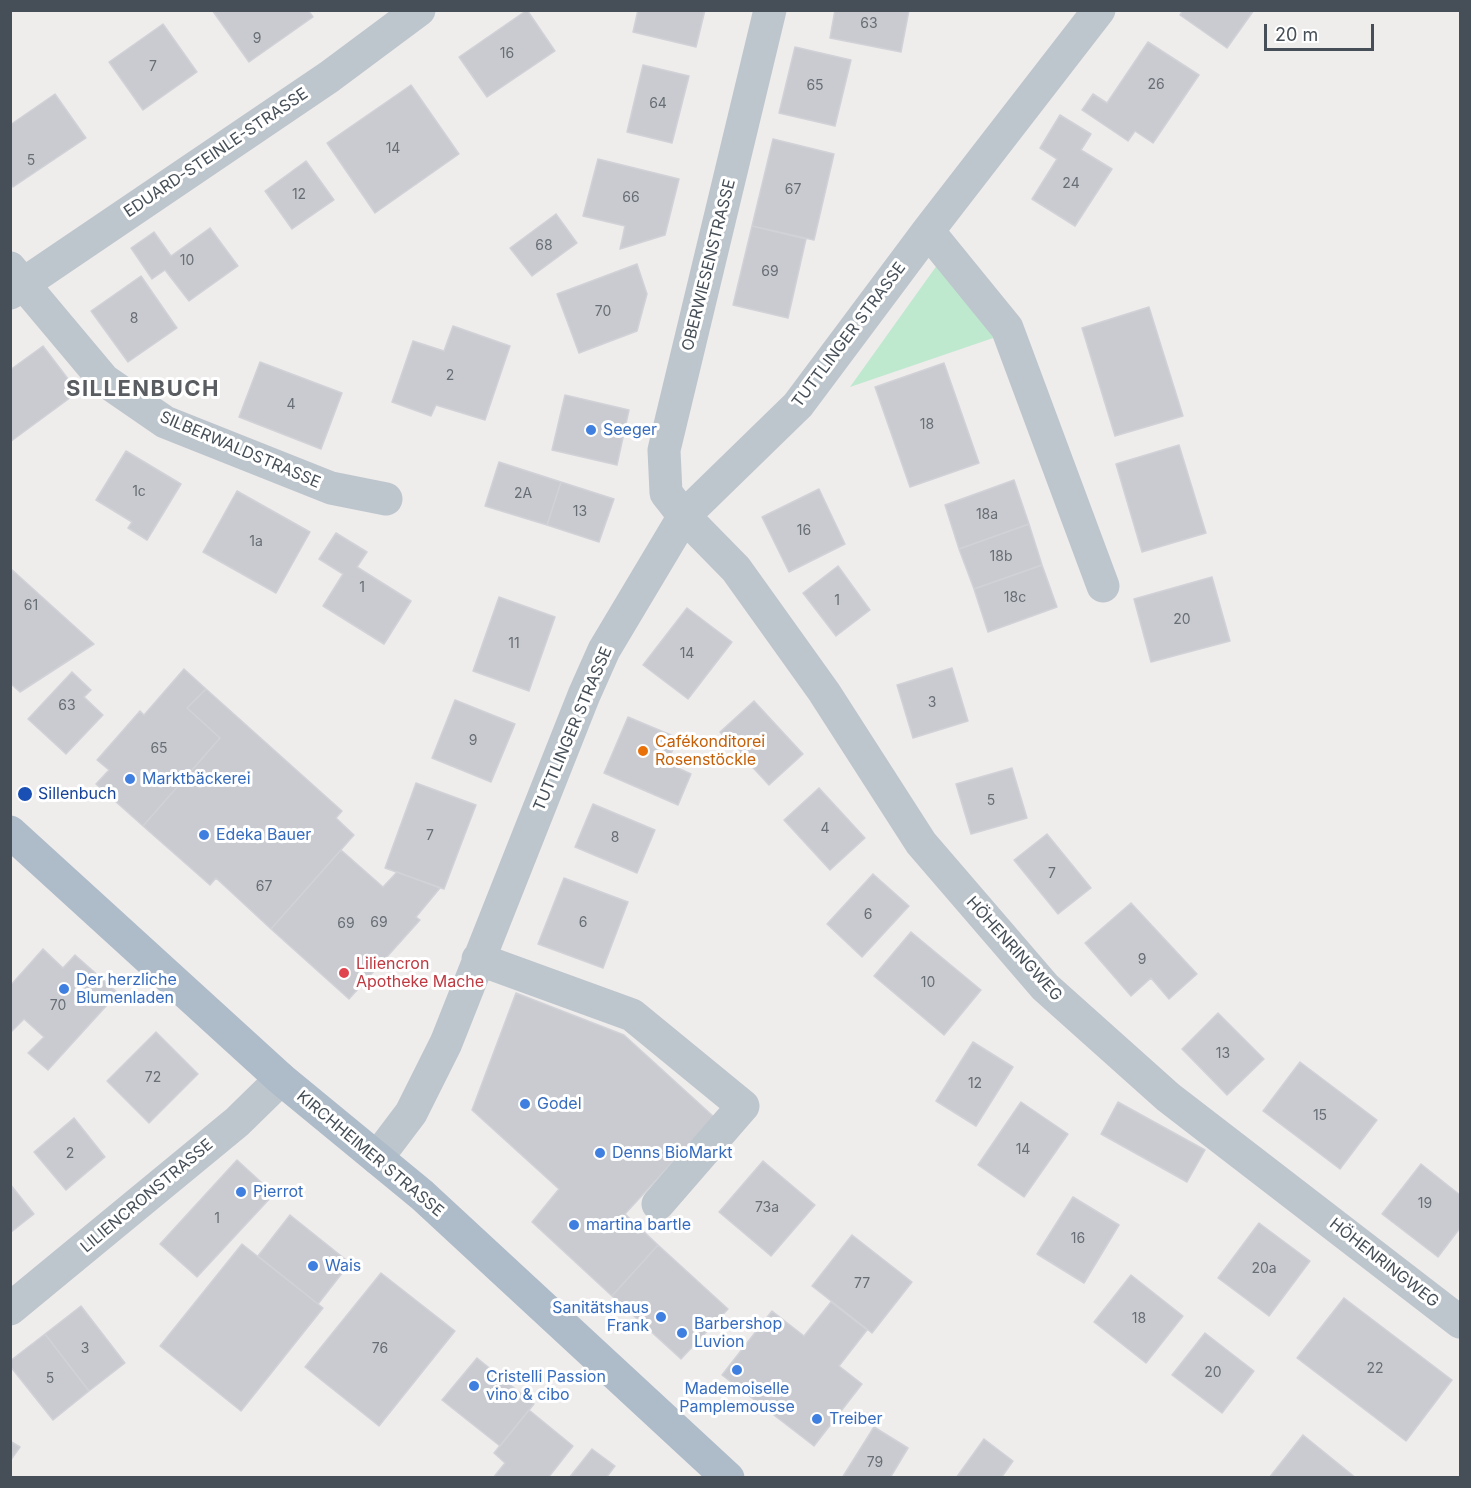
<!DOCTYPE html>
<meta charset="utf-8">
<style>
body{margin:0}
#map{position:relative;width:1471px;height:1488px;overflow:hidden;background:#efecec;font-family:Inter,sans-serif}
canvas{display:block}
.frame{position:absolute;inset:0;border:12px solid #464f57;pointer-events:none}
.scale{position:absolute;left:1264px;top:24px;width:110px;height:27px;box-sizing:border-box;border:3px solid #464f57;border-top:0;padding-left:8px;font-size:18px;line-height:21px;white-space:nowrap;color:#464f57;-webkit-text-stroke:4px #fff;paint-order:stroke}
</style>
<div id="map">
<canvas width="1471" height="1488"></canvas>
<div class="frame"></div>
<div class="scale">20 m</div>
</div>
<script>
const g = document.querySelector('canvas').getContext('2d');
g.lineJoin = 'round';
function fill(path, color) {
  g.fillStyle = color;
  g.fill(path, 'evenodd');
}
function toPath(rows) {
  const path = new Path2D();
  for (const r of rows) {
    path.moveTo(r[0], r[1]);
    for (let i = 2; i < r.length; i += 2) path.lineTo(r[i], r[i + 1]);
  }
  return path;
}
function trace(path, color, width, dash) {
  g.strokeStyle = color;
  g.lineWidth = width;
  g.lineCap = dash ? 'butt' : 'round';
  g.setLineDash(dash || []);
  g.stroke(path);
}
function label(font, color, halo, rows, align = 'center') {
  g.font = font + ' Inter,sans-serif';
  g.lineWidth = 6;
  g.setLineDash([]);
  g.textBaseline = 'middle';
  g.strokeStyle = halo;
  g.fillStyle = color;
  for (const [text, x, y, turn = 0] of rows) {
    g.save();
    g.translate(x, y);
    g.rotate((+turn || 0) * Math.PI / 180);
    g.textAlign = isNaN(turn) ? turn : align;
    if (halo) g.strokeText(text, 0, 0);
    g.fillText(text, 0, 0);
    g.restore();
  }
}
fill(toPath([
 [940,261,999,336,850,387]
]), '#bee9cf');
const building = toPath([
 [212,10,308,10,313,17,249,62,212,10],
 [527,10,555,51,487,97,459,57,527,10],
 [638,10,705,10,696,47,633,32,638,10],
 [835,10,909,10,901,52,830,38,835,10],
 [1183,10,1254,10,1227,48,1180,15,1183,10],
 [163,24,197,72,143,110,109,62,163,24],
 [1148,42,1199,75,1153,143,1135,131,1128,141,1082,110,1093,94,1107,103,1148,42],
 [795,47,851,60,835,126,779,113,795,47],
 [643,65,689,76,672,143,627,132,643,65],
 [411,85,459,154,375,213,327,143,411,85],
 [55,94,86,138,13,187,10,184,10,125,55,94],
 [1060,115,1091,134,1081,150,1112,169,1075,226,1032,199,1057,159,1040,148,1060,115],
 [773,139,834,154,814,240,752,226,773,139],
 [598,159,679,179,665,235,620,249,625,226,583,216,598,159],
 [306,161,334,200,292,229,265,191,306,161],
 [556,214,577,243,532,276,510,248,556,214],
 [752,226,806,239,788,318,733,305,752,226],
 [210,228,238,266,189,301,165,270,152,279,131,248,154,232,171,256,210,228],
 [637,264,647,294,637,331,579,353,557,294,637,264],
 [141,276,177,328,128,362,91,311,141,276],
 [1149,307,1183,416,1115,436,1082,328,1149,307],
 [453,326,510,346,485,420,436,405,431,416,392,402,413,341,444,351,453,326],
 [43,346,78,392,10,442,10,370,43,346],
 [260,362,342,393,321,449,239,417,260,362],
 [944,363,979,463,910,487,875,387,944,363],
 [565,395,629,410,617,465,552,450,565,395],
 [1179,445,1206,533,1142,552,1116,464,1179,445],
 [126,451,181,484,147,540,128,528,132,522,96,500,126,451],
 [499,462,561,482,547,525,485,506,499,462],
 [1014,480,1029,524,959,549,945,505,1014,480],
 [561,482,614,499,599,542,547,525,561,482],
 [819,489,845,544,789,572,762,517,819,489],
 [237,491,310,532,276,593,203,552,237,491],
 [1029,524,1042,565,974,589,959,549,1029,524],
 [336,533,367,552,357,567,411,601,384,644,323,606,343,574,319,559,336,533],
 [1042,565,1057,607,988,632,974,589,1042,565],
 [838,566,870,610,836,636,803,593,838,566],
 [10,568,94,644,20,692,10,683,10,568],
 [1212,577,1230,641,1151,662,1134,599,1212,577],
 [499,597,555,617,529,691,473,671,499,597],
 [687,608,732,642,688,699,643,665,687,608],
 [952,668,968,721,913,738,897,685,952,668],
 [184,669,206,689,187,708,220,738,143,826,96,784,109,770,97,760,140,711,144,715,184,669],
 [72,672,91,690,84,697,103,715,66,754,28,719,72,672],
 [206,689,342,811,336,818,354,835,271,929,216,878,210,885,143,826,220,738,187,708,206,689],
 [455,700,515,724,491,782,432,758,455,700],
 [754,701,803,754,769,785,720,732,754,701],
 [628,717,678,738,667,763,691,774,678,805,604,773,628,717],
 [1012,768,1027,818,971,834,956,784,1012,768],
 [416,783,476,805,444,889,385,868,416,783],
 [819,788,865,838,830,870,784,820,819,788],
 [593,804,655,830,637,873,575,847,593,804],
 [1047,834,1091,888,1058,914,1014,860,1047,834],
 [341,850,383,887,397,872,440,888,416,917,420,920,349,999,271,929,341,850],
 [873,874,909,906,862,957,827,924,873,874],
 [564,878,628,902,603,968,538,944,564,878],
 [1131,903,1197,974,1169,999,1151,978,1131,996,1085,943,1131,903],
 [911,932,981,990,944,1035,874,976,911,932],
 [43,949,63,968,75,955,118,993,48,1070,28,1053,44,1037,24,1019,10,1033,10,986,43,949],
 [516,993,624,1035,714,1117,625,1214,658,1245,612,1296,532,1222,559,1189,472,1110,516,993],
 [1218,1013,1264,1059,1227,1095,1182,1049,1218,1013],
 [156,1032,198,1074,149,1123,107,1081,156,1032],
 [973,1042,1013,1067,976,1126,936,1101,973,1042],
 [1300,1062,1377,1120,1340,1169,1263,1111,1300,1062],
 [1021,1102,1068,1134,1024,1197,978,1165,1021,1102],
 [1118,1102,1205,1150,1187,1182,1101,1134,1118,1102],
 [74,1118,105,1157,66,1190,34,1152,74,1118],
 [237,1160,274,1194,197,1277,160,1244,237,1160],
 [763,1161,815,1205,771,1256,719,1212,763,1161],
 [1421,1164,1460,1195,1460,1228,1438,1257,1382,1214,1421,1164],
 [10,1184,34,1214,10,1233,10,1184],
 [1073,1197,1119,1225,1084,1283,1037,1254,1073,1197],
 [290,1215,350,1263,318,1304,258,1256,290,1215],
 [1259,1223,1310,1261,1269,1316,1218,1278,1259,1223],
 [852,1235,912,1282,872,1333,812,1286,852,1235],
 [242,1244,323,1308,241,1411,160,1346,242,1244],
 [658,1245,728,1309,681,1359,612,1296,658,1245],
 [381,1273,455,1331,379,1426,305,1367,381,1273],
 [1131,1275,1183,1316,1146,1363,1094,1322,1131,1275],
 [1344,1298,1452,1380,1406,1441,1297,1358,1344,1298],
 [831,1302,867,1330,839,1366,862,1384,814,1446,722,1375,772,1311,804,1336,831,1302],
 [81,1306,125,1363,89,1391,45,1334,81,1306],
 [1205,1333,1254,1371,1222,1413,1172,1375,1205,1333],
 [45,1334,89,1391,53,1420,10,1366,10,1361,45,1334],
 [477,1358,534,1404,500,1446,442,1400,477,1358],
 [529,1410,573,1446,548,1478,493,1478,505,1463,494,1453,529,1410],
 [874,1427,908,1448,890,1478,842,1478,874,1427],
 [1303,1435,1356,1478,1269,1478,1303,1435],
 [984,1439,1013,1461,1001,1478,956,1478,984,1439],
 [10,1441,20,1447,10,1461,10,1441],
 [592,1449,615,1466,606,1478,569,1478,592,1449]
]);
fill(building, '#cacbd0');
trace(building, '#d1d2d7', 1.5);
trace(toPath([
 [770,10,664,450,666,493,684,516,736,569,824,692,921,843,1045,987,1168,1097,1460,1322],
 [928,231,1007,328,1103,586],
 [10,268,104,380,165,422,331,488,386,499],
 [10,293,329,77,419,10],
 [478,959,632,1015,743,1106,658,1204],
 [377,1158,411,1113,446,1043,584,695,604,650,684,516,798,405,928,231,1099,10],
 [10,1309,237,1122,281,1079]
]), '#bec6cd', 33);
trace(toPath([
 [10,832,281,1079,422,1195,728,1478]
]), '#aebbc9', 33);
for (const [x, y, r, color] of [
 [591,430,6,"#3f7fe0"],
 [643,751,6,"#e8710a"],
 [130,779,6,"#3f7fe0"],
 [25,794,8,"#1a4fb4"],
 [204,835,6,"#3f7fe0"],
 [344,973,6,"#e0444e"],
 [64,989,6,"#3f7fe0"],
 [525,1104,6,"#3f7fe0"],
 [600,1153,6,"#3f7fe0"],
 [241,1192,6,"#3f7fe0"],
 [574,1225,6,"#3f7fe0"],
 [313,1266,6,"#3f7fe0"],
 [661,1317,6,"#3f7fe0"],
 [682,1333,6,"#3f7fe0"],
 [737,1370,6,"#3f7fe0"],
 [474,1386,6,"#3f7fe0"],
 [817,1419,6,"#3f7fe0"]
]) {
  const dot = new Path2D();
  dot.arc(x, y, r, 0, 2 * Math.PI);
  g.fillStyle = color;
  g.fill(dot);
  trace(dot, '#fff', 2);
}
label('14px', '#676e75', null, [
 ["63",869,24],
 ["9",257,39],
 ["16",507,54],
 ["7",153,67],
 ["26",1156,85],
 ["65",815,86],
 ["64",658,104],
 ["14",393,149],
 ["5",31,161],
 ["24",1071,184],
 ["67",793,190],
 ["12",299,195],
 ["66",631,198],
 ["68",544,246],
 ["10",187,261],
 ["69",770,272],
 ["70",603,312],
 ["8",134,319],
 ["2",450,376],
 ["4",291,405],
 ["18",927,425],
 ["1c",139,492],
 ["2A",523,494],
 ["13",580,512],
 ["18a",987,515],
 ["16",804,531],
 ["1a",256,542],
 ["18b",1001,557],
 ["1",362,588],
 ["18c",1015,598],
 ["1",837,601],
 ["61",31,606],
 ["20",1182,620],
 ["11",514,644],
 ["14",687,654],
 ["3",932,703],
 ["63",67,706],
 ["9",473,741],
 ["65",159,749],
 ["5",991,801],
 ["4",825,829],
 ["7",430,836],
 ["8",615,838],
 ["7",1052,874],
 ["67",264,887],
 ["6",868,915],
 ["69",379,923],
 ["6",583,923],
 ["69",346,924],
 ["9",1142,960],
 ["10",928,983],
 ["70",58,1006],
 ["13",1223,1054],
 ["72",153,1078],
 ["12",975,1084],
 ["15",1320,1116],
 ["14",1023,1150],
 ["2",70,1154],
 ["19",1425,1204],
 ["73a",767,1208],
 ["1",217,1219],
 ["16",1078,1239],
 ["20a",1264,1269],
 ["77",862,1284],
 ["18",1139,1319],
 ["3",85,1349],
 ["76",380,1349],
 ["22",1375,1369],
 ["20",1213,1373],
 ["5",50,1379],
 ["79",875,1463]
]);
label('16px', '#464f57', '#fff', [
 ["EDUARD-STEINLE-STRASSE",216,153,-34],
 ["OBERWIESENSTRASSE",709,265,-76],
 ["TUTTLINGER STRASSE",849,335,-53],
 ["SILBERWALDSTRASSE",240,450,23],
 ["TUTTLINGER STRASSE",573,729,-67],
 ["HÖHENRINGWEG",1014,949,48],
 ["KIRCHHEIMER STRASSE",370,1154,40],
 ["LILIENCRONSTRASSE",147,1196,-40],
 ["HÖHENRINGWEG",1384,1263,38]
]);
label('16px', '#366cbe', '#fff', [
 ["Seeger",603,430],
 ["Marktbäckerei",142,779],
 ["Edeka Bauer",216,835],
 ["Der herzliche",76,980],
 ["Blumenladen",76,998],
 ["Godel",537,1104],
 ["Denns BioMarkt",612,1153],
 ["Pierrot",253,1192],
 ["martina bartle",586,1225],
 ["Wais",325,1266],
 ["Sanitätshaus",649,1308,"right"],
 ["Frank",649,1326,"right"],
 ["Barbershop",694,1324],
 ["Luvion",694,1342],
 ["Cristelli Passion",486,1377],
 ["vino & cibo",486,1395],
 ["Mademoiselle",737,1389,"center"],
 ["Pamplemousse",737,1407,"center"],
 ["Treiber",829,1419]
], 'left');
label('16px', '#c56008', '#fff', [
 ["Cafékonditorei",655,742],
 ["Rosenstöckle",655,760]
], 'left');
label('16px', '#164399', '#fff', [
 ["Sillenbuch",38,794]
], 'left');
label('16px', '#be3a42', '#fff', [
 ["Liliencron",356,964],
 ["Apotheke Mache",356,982]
], 'left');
g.letterSpacing = '1.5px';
label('bold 22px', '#595c60', '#fff', [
 ["SILLENBUCH",143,389]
]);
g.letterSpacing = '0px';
</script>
